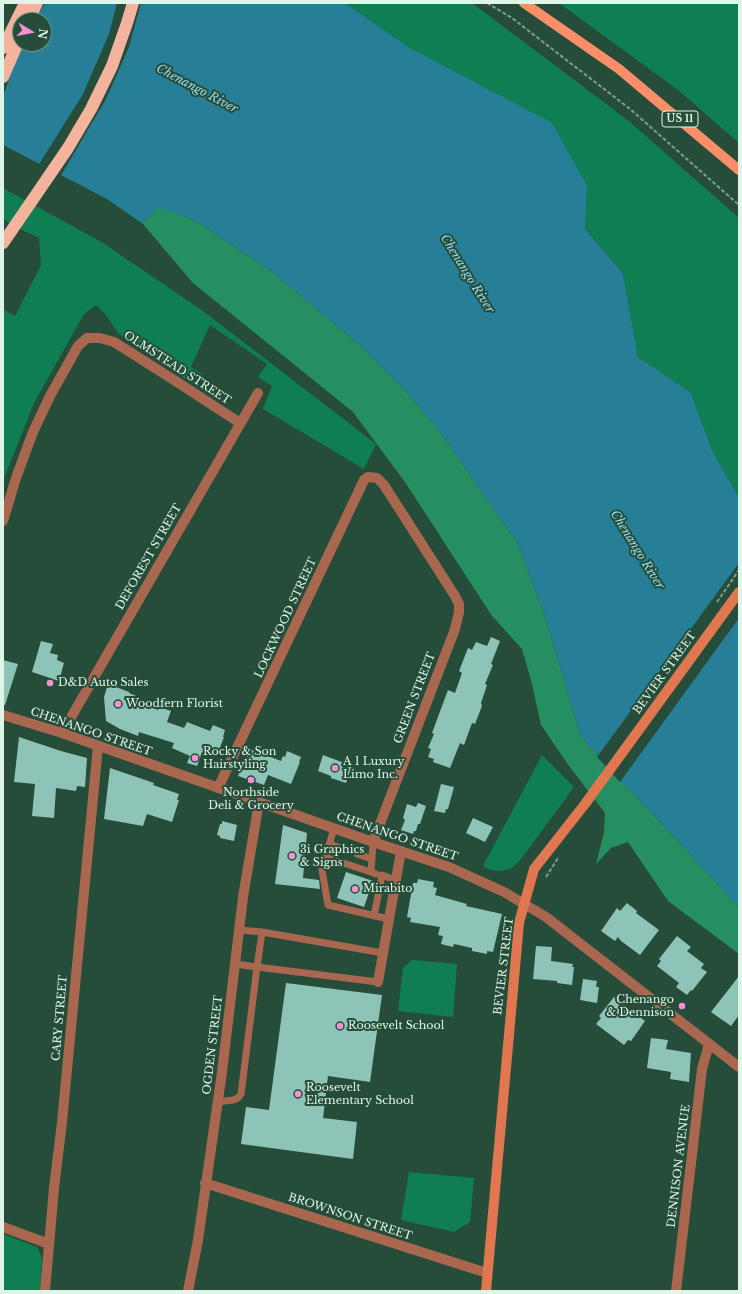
<!DOCTYPE html>
<style>
body{margin:0}
#map{position:relative;width:742px;height:1294px;overflow:hidden;background:#254d39;font-family:"Libre Baskerville",serif}
canvas{display:block}
.frame{position:absolute;inset:0;border:4px solid #dff5e8;pointer-events:none}
.north{position:absolute;left:12px;top:12px;width:40px;height:40px;box-sizing:border-box;background:#254d39;border:1px solid #6f907f;border-radius:50%;rotate:100deg;font-size:11px;font-weight:700;line-height:16px;text-align:center;color:#dff5e8}
.north::after{content:'';display:block;margin:auto;width:14px;height:18px;background:#f491d4;clip-path:polygon(50% 0,100% 100%,50% 72%,0 100%)}
</style>
<div id="map">
<canvas width="742" height="1294"></canvas>
<div class="frame"></div>
<div class="north">N</div>
</div>
<script>
const g = document.querySelector('canvas').getContext('2d');
g.lineJoin = 'round';
function fill(path, color) {
  g.fillStyle = color;
  g.fill(path, 'evenodd');
}
function toPath(rows) {
  const path = new Path2D();
  for (const r of rows) {
    path.moveTo(r[0], r[1]);
    for (let i = 2; i < r.length; i += 2) path.lineTo(r[i], r[i + 1]);
  }
  return path;
}
function trace(path, color, width, dash) {
  g.strokeStyle = color;
  g.lineWidth = width;
  g.lineCap = dash ? 'butt' : 'round';
  g.setLineDash(dash || []);
  g.stroke(path);
}
function label(font, color, halo, rows, align = 'center') {
  g.font = font + ' "Libre Baskerville",serif';
  g.lineWidth = 4;
  g.setLineDash([]);
  g.textBaseline = 'middle';
  g.strokeStyle = halo;
  g.fillStyle = color;
  for (const [text, x, y, turn = 0] of rows) {
    g.save();
    g.translate(x, y);
    g.rotate((+turn || 0) * Math.PI / 180);
    g.textAlign = isNaN(turn) ? turn : align;
    if (halo) g.strokeText(text, 0, 0);
    g.fillText(text, 0, 0);
    g.restore();
  }
}
fill(toPath([
 [345,3,472,3,630,122,739,218,739,498,712,450,691,393,638,357,623,274,585,227,587,186,408,47],
 [559,3,739,3,739,143,678,90],
 [3,188,103,243,203,311,376,444,364,469,263,409,272,386,258,377,267,364,210,325,191,367,202,374,198,383,193,384,119,334,105,314,96,305,84,314,34,403,3,481,3,309,15,316,41,265,39,238,24,231,3,219],
 [542,755,574,787,521,859,511,869,500,871,491,870,483,866],
 [412,960,457,964,453,1017,398,1011,403,968],
 [409,1172,474,1178,470,1222,454,1232,401,1220],
 [3,1234,37,1247,42,1258,40,1291,3,1291]
]), '#107e53');
fill(toPath([
 [158,206,194,220,270,270,361,346,400,385,438,429,518,544,545,616,581,737,739,907,739,954,668,901,628,842,611,848,596,864,604,833,605,813,569,766,541,725,532,684,522,649,492,616,405,482,353,412,193,283,143,224]
]), '#258f62');
fill(toPath([
 [3,3,345,3,408,47,552,123,587,186,585,228,623,274,638,357,691,393,712,450,739,498,739,907,581,737,545,616,518,544,438,429,400,385,361,346,270,270,194,220,158,207,143,224,107,199,3,145],
 [20,20,44,20,44,44,20,44]
]), '#277f97');
fill(toPath([
 [3,3,45,3,38,15,20,20,20,44,24,44,12,70,3,97],
 [117,3,141,3,129,47,106,99,60,177,38,166,83,94,109,34],
 [739,563,739,618,620,782,597,757]
]), '#254d39');
fill(toPath([
 [491,637,500,641,491,664,493,665,485,684,487,685,481,703,482,706,475,724,472,723,464,745,460,743,450,768,433,762,434,759,428,757,431,749,428,748,434,734,432,733,448,690,455,693,462,673,459,671,468,648,472,650,476,642,487,646],
 [41,641,53,644,50,653,58,655,57,660,64,663,59,681,32,672],
 [3,660,18,664,5,705,3,705],
 [108,684,129,692,129,693,136,696,133,700,158,710,159,707,171,711,167,722,184,728,187,722,210,731,213,725,225,730,223,737,224,737,219,750,218,749,215,757,202,752,197,766,187,763,190,756,172,748,174,743,139,732,138,736,120,729,106,721,104,697],
 [19,737,61,751,87,758,85,787,77,786,76,791,56,788,54,818,32,816,35,784,14,782],
 [250,749,281,761,283,756,285,757,287,751,301,757,299,762,300,762,291,784,268,775,264,785,238,776],
 [323,755,352,766,346,783,331,778,331,776,318,771],
 [110,768,154,783,153,785,179,794,177,800,179,800,172,822,147,814,143,826,104,819],
 [441,784,454,787,448,809,446,809,445,813,434,811],
 [418,803,426,806,420,824,418,824,416,831,414,831,413,834,401,830,405,820,403,818,407,804,416,807],
 [473,818,493,827,485,842,466,833],
 [222,821,237,825,234,841,220,838,220,836,217,835,220,824,222,824],
 [283,825,307,833,303,878,319,880,320,889,275,884],
 [346,872,373,881,364,907,337,898],
 [418,879,434,882,433,887,437,888,435,895,467,904,466,906,502,914,493,952,487,951,487,954,472,951,472,948,454,944,453,947,441,944,443,936,438,935,440,927,410,922,411,918,407,917,413,883,417,883],
 [627,903,637,911,636,913,659,930,640,955,621,941,618,937,615,941,601,931,617,908,620,911],
 [677,936,691,947,687,951,704,964,701,968,707,972,692,991,691,990,687,995,676,987,679,983,657,966,661,961,659,959],
 [536,946,552,947,551,961,573,964,572,967,574,967,572,985,557,983,557,981,533,979],
 [739,976,739,1015,731,1026,711,1012],
 [583,979,597,981,596,987,599,987,597,1003,580,1000],
 [286,983,382,995,370,1082,328,1076,323,1118,357,1122,353,1159,241,1144,246,1107,269,1110],
 [614,997,645,1021,631,1041,628,1040,624,1045,596,1024,601,1018,599,1016],
 [651,1038,668,1040,666,1049,691,1053,689,1082,670,1079,671,1072,647,1068]
]), '#8ec3b8');
trace(toPath([
 [487,3,512,18,630,109,739,205],
 [717,602,739,570],
 [546,877,558,858]
]), '#7e9d8d', 2, [4, 2]);
trace(toPath([
 [334,828,322,870,328,905,389,919],
 [373,842,371,872,376,874],
 [329,844,344,849],
 [357,854,372,859],
 [325,857,371,872],
 [374,916,382,875,395,880],
 [262,932,383,953],
 [235,964,257,967,262,932,239,930],
 [217,1102,233,1100,238,1098,241,1094,257,967,378,982]
]), '#a9674f', 7);
trace(toPath([
 [3,521,16,478,33,432,50,396,78,346,87,338,100,338,114,342,174,380,240,423],
 [62,733,258,393],
 [218,788,364,480,368,477,377,478,384,485,455,596,459,604,459,612,455,629,373,842],
 [378,982,401,851],
 [205,1183,487,1273],
 [3,1227,49,1244],
 [45,1291,54,1188,62,1122,98,746],
 [188,1291,198,1240,222,1072,243,897,259,802],
 [676,1291,702,1069,709,1044]
]), '#a9674f', 10);
trace(toPath([
 [3,715,62,733,373,842,449,867,504,892,546,917,739,1067]
]), '#a9674f', 10);
trace(toPath([
 [486,1291,519,923,534,869,585,804,739,592]
]), '#e07751', 10);
trace(toPath([
 [524,3,619,69,739,170]
]), '#fa8e68', 10);
trace(toPath([
 [29,20,37,3],
 [3,48,25,3],
 [3,77,20,38],
 [3,243,68,148,91,109,112,66,127,23,133,3]
]), '#f4b39c', 12);
for (const [x, y, r, color] of [
 [50,683,4,"#f491d4"],
 [118,704,4,"#f491d4"],
 [195,758,4,"#f491d4"],
 [335,768,4,"#f491d4"],
 [251,780,4,"#f491d4"],
 [292,856,4,"#f491d4"],
 [355,889,4,"#f491d4"],
 [682,1006,4,"#f491d4"],
 [340,1026,4,"#f491d4"],
 [298,1094,4,"#f491d4"]
]) {
  const dot = new Path2D();
  dot.arc(x, y, r, 0, 2 * Math.PI);
  g.fillStyle = color;
  g.fill(dot);
  trace(dot, '#254d39', 1.5);
}
for (const [x, y, w] of [
 [680,119,36]
]) {
  const box = new Path2D();
  box.roundRect(x - w / 2, y - 8, w, 16, 3);
  g.fillStyle = '#254d39';
  g.fill(box);
  trace(box, '#dff5e8', 1);
}
label('bold 10px', '#dff5e8', null, [
 ["US 11",680,119]
]);
label('11px', '#dff5e8', '#254d39', [
 ["OLMSTEAD STREET",177,368,33],
 ["DEFOREST STREET",149,557,-60],
 ["LOCKWOOD STREET",286,618,-65],
 ["BEVIER STREET",665,673,-54],
 ["GREEN STREET",415,698,-69],
 ["CHENANGO STREET",91,732,19],
 ["CHENANGO STREET",397,837,19],
 ["BEVIER STREET",504,966,-83],
 ["CARY STREET",60,1018,-85],
 ["OGDEN STREET",213,1045,-83],
 ["DENNISON AVENUE",679,1166,-83],
 ["BROWNSON STREET",350,1217,18]
]);
label('11px', '#dff5e8', '#254d39', [
 ["D&D Auto Sales",58,683],
 ["Woodfern Florist",126,704],
 ["Rocky & Son",203,752],
 ["Hairstyling",203,765],
 ["A 1 Luxury",343,762],
 ["Limo Inc.",343,775],
 ["Northside",251,793,"center"],
 ["Deli & Grocery",251,806,"center"],
 ["3i Graphics",300,850],
 ["& Signs",300,863],
 ["Mirabito",363,889],
 ["Chenango",674,1000,"right"],
 ["& Dennison",674,1013,"right"],
 ["Roosevelt School",348,1026],
 ["Roosevelt",306,1088],
 ["Elementary School",306,1101]
], 'left');
label('italic 12px', '#9cdcf1', '#254d39', [
 ["Chenango River",197,89,28],
 ["Chenango River",467,274,58],
 ["Chenango River",637,550,58]
]);
</script>
